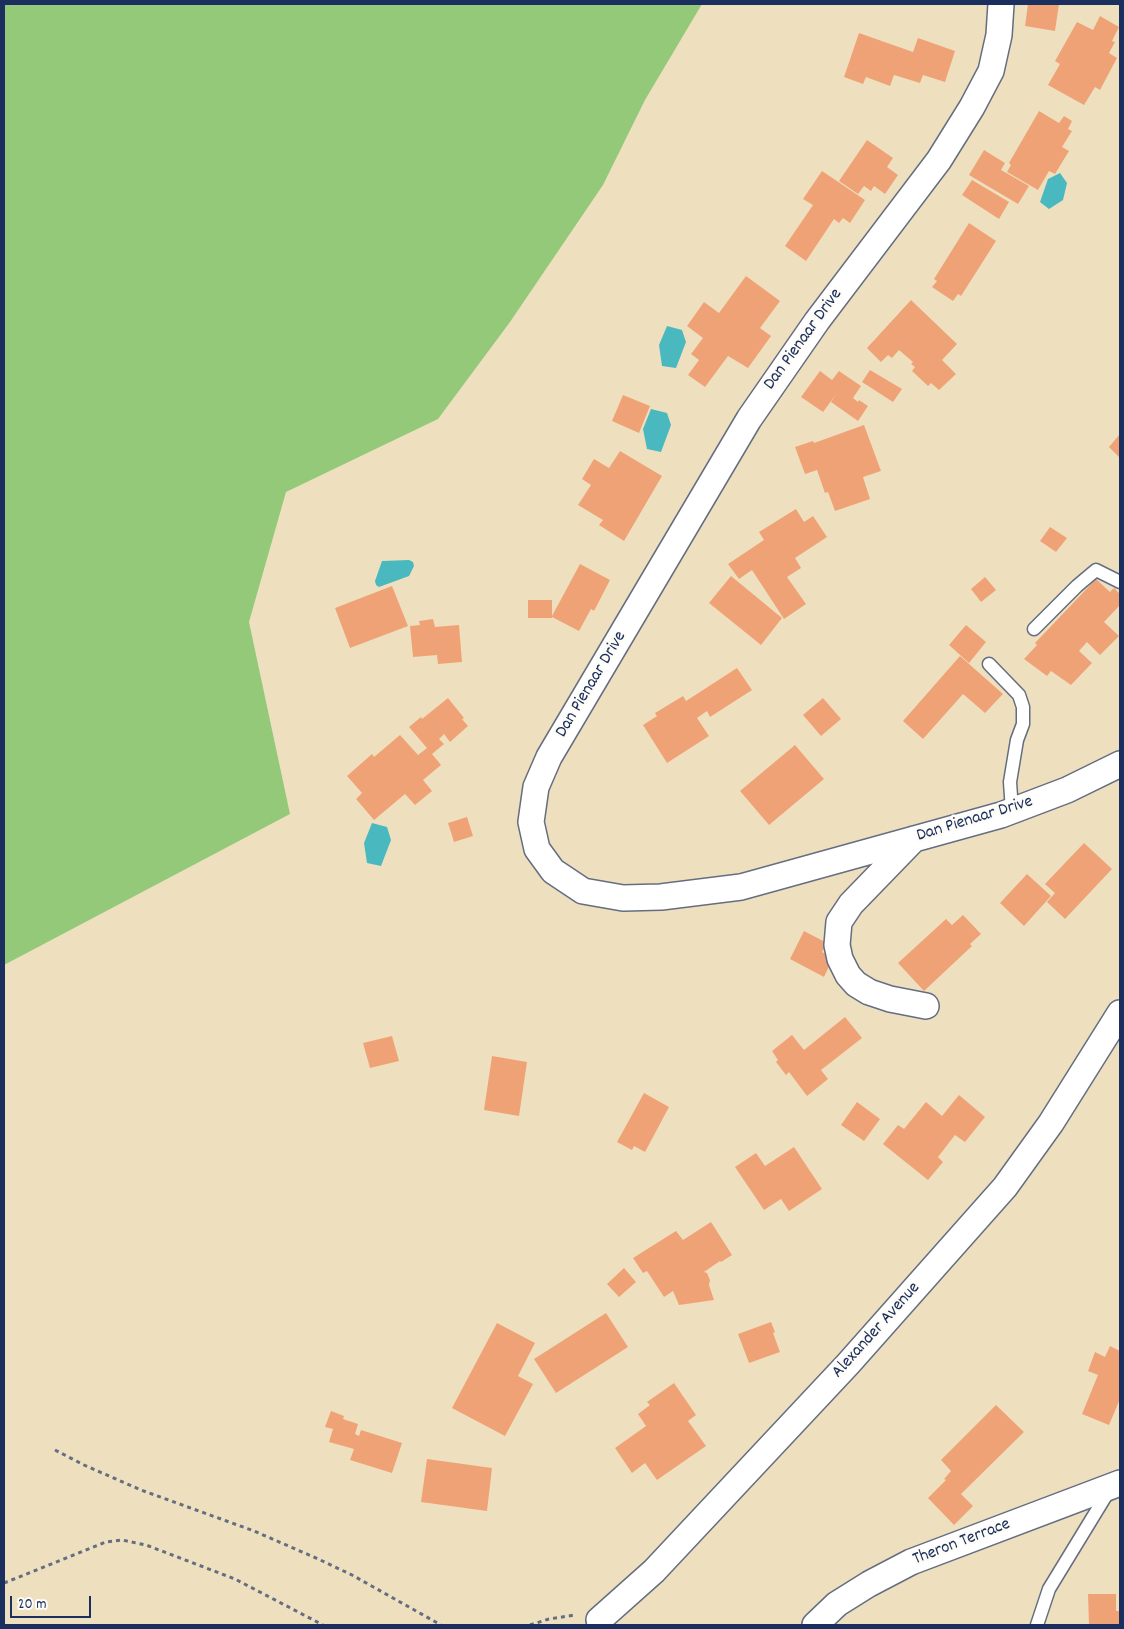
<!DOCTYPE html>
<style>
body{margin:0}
#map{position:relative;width:1124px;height:1629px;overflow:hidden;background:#eee0bf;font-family:Dekko,sans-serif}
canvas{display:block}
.frame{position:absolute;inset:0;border:5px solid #1b2f5e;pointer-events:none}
.scale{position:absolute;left:10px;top:1596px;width:81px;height:22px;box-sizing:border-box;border:2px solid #1b2f5e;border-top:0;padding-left:6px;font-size:15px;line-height:18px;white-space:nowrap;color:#1b2f5e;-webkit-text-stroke:4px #fdfcf7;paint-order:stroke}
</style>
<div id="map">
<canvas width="1124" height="1629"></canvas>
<div class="frame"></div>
<div class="scale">20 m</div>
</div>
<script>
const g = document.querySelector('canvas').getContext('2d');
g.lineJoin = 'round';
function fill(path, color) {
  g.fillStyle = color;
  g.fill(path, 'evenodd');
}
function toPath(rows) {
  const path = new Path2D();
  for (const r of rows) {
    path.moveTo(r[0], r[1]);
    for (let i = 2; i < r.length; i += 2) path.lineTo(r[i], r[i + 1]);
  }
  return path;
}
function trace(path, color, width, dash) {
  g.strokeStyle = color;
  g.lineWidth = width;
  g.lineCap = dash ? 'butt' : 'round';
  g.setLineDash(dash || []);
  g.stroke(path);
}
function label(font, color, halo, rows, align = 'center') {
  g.font = font + ' Dekko,sans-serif';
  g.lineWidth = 5;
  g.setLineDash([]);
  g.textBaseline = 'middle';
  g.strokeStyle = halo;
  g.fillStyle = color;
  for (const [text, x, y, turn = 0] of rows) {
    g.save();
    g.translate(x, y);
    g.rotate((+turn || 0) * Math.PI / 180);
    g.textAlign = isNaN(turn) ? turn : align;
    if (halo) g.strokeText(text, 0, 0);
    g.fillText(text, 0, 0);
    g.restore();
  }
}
fill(toPath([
 [4,4,702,4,645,100,603,185,510,322,438,419,286,492,249,622,290,814,4,965]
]), '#95c97a');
fill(toPath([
 [1060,173,1067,183,1063,200,1049,209,1040,202,1048,179],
 [667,326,682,330,686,342,676,368,662,366,659,345],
 [651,409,667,413,671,425,661,452,647,449,643,429],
 [409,560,413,562,414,566,409,576,379,587,376,585,375,581,382,561],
 [372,823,387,827,391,840,381,866,367,863,364,843]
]), '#49b8bf');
fill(toPath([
 [1028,4,1059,4,1055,31,1025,26],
 [1100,16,1119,27,1112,41,1115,42,1109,53,1117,58,1100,90,1095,87,1084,105,1048,85,1060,64,1055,61,1077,22,1093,30],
 [859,33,913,52,918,38,955,51,945,82,923,75,920,83,894,75,890,86,866,77,863,84,844,77],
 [1039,111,1059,123,1064,116,1072,121,1068,129,1072,131,1062,147,1069,151,1055,174,1049,171,1038,190,1007,172,1011,165,1009,163],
 [867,140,893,158,887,167,898,175,885,194,874,186,871,191,864,186,858,194,839,181],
 [984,150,1005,163,1001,170,1029,186,1018,204,969,175],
 [822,171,865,200,850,223,843,218,839,223,834,219,806,261,785,246,813,205,803,199],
 [972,180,1009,202,999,219,962,195],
 [969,223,996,241,961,296,958,294,953,301,932,287,937,281,934,279],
 [746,276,780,301,760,328,771,336,748,368,728,356,705,387,688,375,699,360,691,354,703,338,687,326,704,302,719,313],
 [911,300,957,344,942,360,956,374,939,390,931,383,928,386,912,371,915,367,911,364,913,362,899,350,892,358,888,355,881,362,867,348],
 [870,370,902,389,893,402,862,382],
 [820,371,832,380,839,371,861,386,853,398,858,402,859,400,868,406,858,421,831,402,837,393,823,412,801,397],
 [623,395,650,406,639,433,612,421],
 [864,425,881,471,863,477,870,499,835,511,828,492,825,493,817,470,805,474,795,447,813,441,814,443],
 [1120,434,1120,458,1109,447],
 [620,451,662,476,624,541,599,525,603,520,578,505,591,485,582,479,594,459,609,468],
 [796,509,804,522,813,516,827,537,795,558,801,568,787,577,806,604,784,619,752,570,739,579,728,564,764,540,759,532],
 [1050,527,1067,538,1056,552,1040,541],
 [580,564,610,580,594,611,591,609,579,631,552,617,552,618,528,618,528,600,552,600,552,616],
 [731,576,782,618,761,645,709,603],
 [985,577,996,590,981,602,971,589],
 [1096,579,1110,592,1114,588,1120,594,1120,605,1104,622,1119,636,1100,655,1087,642,1079,651,1092,663,1071,685,1051,671,1047,676,1024,659,1037,645,1035,643],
 [392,586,408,626,350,648,335,608],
 [433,619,435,627,459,625,462,662,438,664,437,655,413,657,410,626,420,625,419,621],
 [966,625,986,642,969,663,949,645],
 [960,656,1003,694,985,713,963,694,923,739,903,721],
 [737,668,752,690,710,717,707,711,697,718,709,736,667,763,643,725,657,716,655,713,683,696,686,701],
 [448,698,464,718,462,719,468,726,450,742,444,734,439,739,444,744,432,754,441,765,423,780,432,791,415,805,405,794,374,820,356,799,362,793,347,776,372,754,374,757,400,735,418,755,427,748,409,727,421,717,422,719],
 [823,698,841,719,821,736,803,715],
 [795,745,824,779,769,825,740,791],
 [467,817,473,836,454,842,448,823],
 [1084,843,1112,869,1065,919,1047,902,1055,893,1045,884],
 [1027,874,1051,896,1024,926,1000,903],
 [963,915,981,934,970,944,972,946,924,991,898,963,946,919,952,925],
 [804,931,827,943,822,952,833,958,824,977,790,959],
 [845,1017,862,1038,821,1070,828,1079,807,1096,789,1072,786,1075,776,1062,778,1060,772,1051,792,1035,804,1050],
 [392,1036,399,1061,370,1068,363,1043],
 [492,1056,527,1062,519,1116,484,1110],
 [644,1093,669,1107,645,1152,634,1146,632,1150,617,1142],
 [959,1095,985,1117,965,1142,955,1135,938,1157,943,1162,928,1180,883,1144,898,1125,904,1129,926,1102,942,1116],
 [857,1102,880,1119,864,1141,841,1125],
 [794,1147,822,1189,789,1211,781,1199,764,1210,735,1167,756,1153,765,1166],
 [711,1222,732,1255,721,1262,720,1261,704,1272,707,1273,710,1280,709,1285,714,1300,679,1305,673,1291,664,1297,647,1271,643,1273,633,1258,676,1231,683,1240],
 [624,1268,636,1282,619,1297,607,1284],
 [606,1313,628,1347,556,1393,534,1359],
 [771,1322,775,1332,773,1333,780,1352,749,1363,738,1334],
 [497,1323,535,1343,518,1376,533,1384,505,1436,452,1408],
 [1110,1346,1120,1351,1120,1399,1109,1425,1082,1414,1098,1375,1088,1371,1095,1352,1105,1357],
 [674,1383,696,1415,688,1421,706,1446,657,1480,645,1463,632,1473,615,1448,646,1426,638,1414,650,1405,647,1402],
 [996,1405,1024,1432,961,1494,973,1506,954,1525,928,1498,946,1480,944,1479,951,1471,941,1460],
 [331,1411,344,1416,343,1419,358,1424,355,1434,359,1436,361,1430,402,1443,392,1473,350,1460,354,1449,329,1442,333,1429,325,1427],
 [427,1459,492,1468,487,1511,421,1502],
 [1088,1594,1116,1594,1116,1611,1119,1611,1119,1625,1089,1625]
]), '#f0a277');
const lane = toPath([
 [1034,629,1077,586,1096,570,1120,582],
 [989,664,1019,695,1023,707,1023,724,1017,740,1010,782,1012,811],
 [1037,1625,1049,1589,1110,1489]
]);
const street = toPath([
 [1001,4,999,35,991,71,972,107,939,160,817,321,749,419,549,757,536,787,531,822,537,849,553,871,583,891,623,898,661,897,741,887,1001,815,1067,790,1120,764],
 [914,839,851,904,839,922,837,945,840,959,848,975,856,984,869,992,890,999,926,1006],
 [599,1620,654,1571,848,1364,1005,1187,1051,1123,1120,1013],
 [815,1625,837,1604,869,1584,911,1562,1120,1483]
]);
trace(lane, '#656d80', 15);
trace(street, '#656d80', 28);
trace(toPath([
 [55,1450,84,1465,141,1490,254,1531,316,1558,352,1575,441,1625],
 [4,1583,106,1542,122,1540,146,1545,235,1579,323,1625],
 [530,1625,549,1619,575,1615]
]), '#656d80', 3, [4, 4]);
trace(lane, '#fff', 12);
trace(street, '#fff', 25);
label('18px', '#1b2f5e', '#fdfcf7', [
 ["Dan Pienaar Drive",804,340,-54],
 ["Dan Pienaar Drive",592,685,-59],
 ["Dan Pienaar Drive",975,820,-17],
 ["Alexander Avenue",877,1331,-48],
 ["Theron Terrace",962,1543,-21]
]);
</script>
